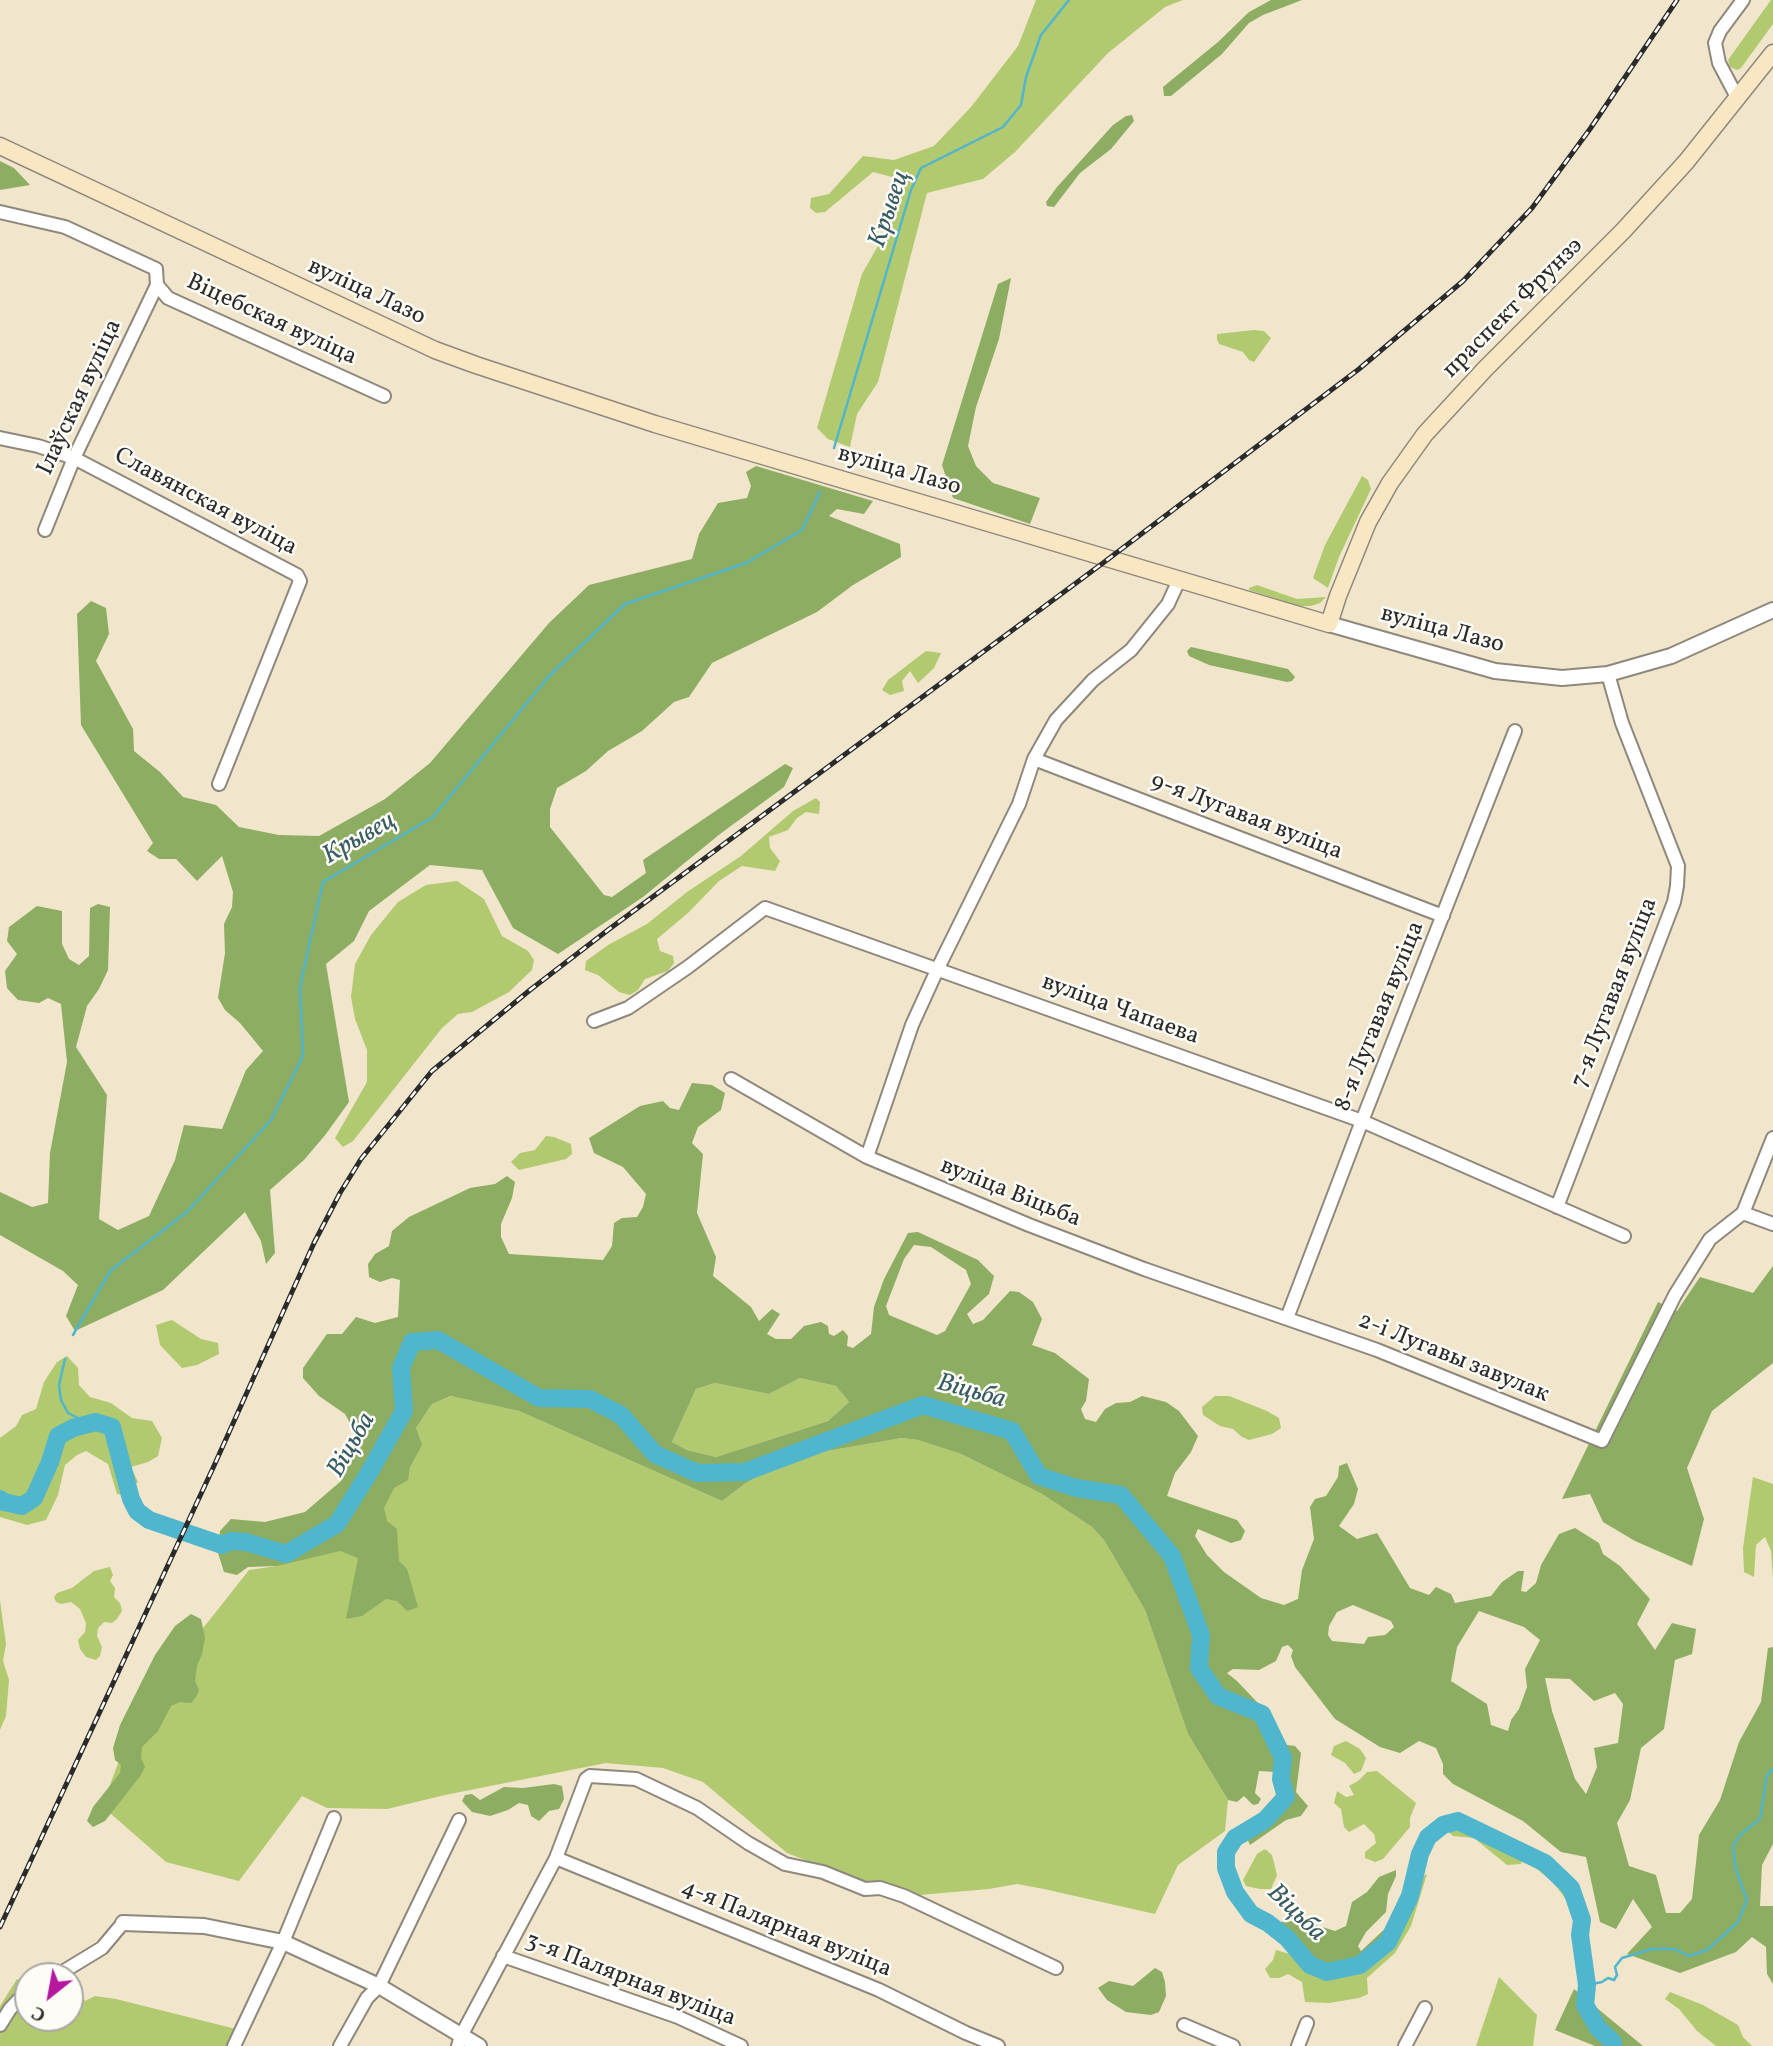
<!DOCTYPE html>
<meta charset="utf-8">
<style>
body{margin:0}
#map{position:relative;width:1773px;height:2046px;overflow:hidden;background:#f1e6cc;font-family:Vollkorn,serif}
canvas{display:block}
.north{position:absolute;left:14px;top:1962px;width:70px;height:70px;box-sizing:border-box;background:#fdfcf7;border:2px solid #a9a8a5;border-radius:50%;rotate:211deg;font-size:19px;font-weight:700;line-height:28px;text-align:center;color:#2b2b2b}
.north::after{content:'';display:block;margin:auto;width:24px;height:32px;background:#b5179e;clip-path:polygon(50% 0,100% 100%,50% 72%,0 100%)}
</style>
<div id="map">
<canvas width="1773" height="2046"></canvas>
<div class="north">С</div>
</div>
<script>
const g = document.querySelector('canvas').getContext('2d');
g.lineJoin = 'round';
function fill(path, color) {
  g.fillStyle = color;
  g.fill(path, 'evenodd');
}
function toPath(rows) {
  const path = new Path2D();
  for (const r of rows) {
    path.moveTo(r[0], r[1]);
    for (let i = 2; i < r.length; i += 2) path.lineTo(r[i], r[i + 1]);
  }
  return path;
}
function trace(path, color, width, dash) {
  g.strokeStyle = color;
  g.lineWidth = width;
  g.lineCap = dash ? 'butt' : 'round';
  g.setLineDash(dash || []);
  g.stroke(path);
}
function label(font, color, halo, rows, align = 'center') {
  g.font = font + ' Vollkorn,serif';
  g.lineWidth = 5;
  g.setLineDash([]);
  g.textBaseline = 'middle';
  g.strokeStyle = halo;
  g.fillStyle = color;
  for (const [text, x, y, turn = 0] of rows) {
    g.save();
    g.translate(x, y);
    g.rotate((+turn || 0) * Math.PI / 180);
    g.textAlign = isNaN(turn) ? turn : align;
    if (halo) g.strokeText(text, 0, 0);
    g.fillText(text, 0, 0);
    g.restore();
  }
}
fill(toPath([
 [1036,0,1183,0,1165,7,1108,53,1015,152,983,179,927,193,878,382,857,414,850,447,828,439,817,428,862,274,892,221,886,204,896,178,873,172,825,212,816,213,810,208,811,198,829,194,863,156,894,160,934,146,971,107,1018,46],
 [1771,0,1773,0,1773,24,1741,68,1737,70,1730,67,1728,60],
 [1254,330,1264,331,1271,338,1254,362,1249,360,1243,352,1219,344,1217,339,1217,334],
 [1362,476,1368,480,1371,489,1339,557,1328,588,1313,578,1325,545],
 [1257,585,1297,599,1326,597,1320,603,1311,606,1299,606,1249,590,1249,588],
 [926,651,941,653,934,668,918,683,910,671,902,681,904,691,890,695,882,690,888,680],
 [816,798,820,802,819,814,806,812,797,818,788,830,769,837,770,848,780,861,775,871,742,866,719,881,688,913,657,939,660,951,673,956,674,963,668,971,645,979,638,990,630,995,619,992,598,975,585,970,586,961,608,945,647,924,687,892,741,856,793,811],
 [457,881,484,899,502,936,528,951,534,960,532,970,509,992,472,1012,458,1014,442,1028,353,1141,343,1147,335,1138,367,1082,367,1050,355,1019,351,997,355,964,371,935,398,902,426,885],
 [546,1136,554,1137,571,1144,572,1154,566,1159,519,1170,511,1162,520,1153,535,1150],
 [172,1320,201,1339,218,1343,219,1354,197,1365,182,1368,160,1345,156,1325],
 [67,1356,78,1368,79,1385,90,1397,111,1403,132,1418,152,1421,162,1438,158,1456,148,1462,131,1467,138,1482,125,1495,117,1494,108,1464,86,1451,77,1455,65,1465,58,1495,46,1520,27,1525,0,1517,0,1438,16,1426,22,1415,36,1409,44,1382,57,1362],
 [800,1378,836,1386,849,1402,828,1421,716,1457,687,1450,672,1442,696,1389,715,1383,769,1394],
 [452,1396,519,1411,722,1501,746,1483,776,1466,827,1451,902,1438,918,1440,961,1454,1042,1494,1092,1527,1104,1540,1145,1610,1188,1734,1228,1800,1225,1831,1178,1865,1155,1914,1044,1889,1017,1884,989,1889,919,1895,858,1881,787,1853,703,1782,663,1768,606,1763,445,1795,387,1809,327,1808,302,1796,239,1881,166,1862,102,1806,142,1700,208,1622,249,1570,277,1566,416,1428,432,1404],
 [1215,1396,1229,1396,1267,1411,1279,1418,1281,1428,1272,1434,1249,1440,1242,1437,1233,1429,1220,1426,1203,1415,1202,1407],
 [1753,1477,1773,1484,1773,1579,1771,1551,1765,1537,1756,1545,1754,1577,1744,1572,1743,1548],
 [110,1567,113,1575,110,1581,115,1588,114,1597,120,1603,122,1611,117,1619,112,1623,104,1622,98,1628,97,1636,102,1647,100,1656,96,1660,86,1657,80,1649,78,1640,85,1632,86,1623,80,1609,71,1602,61,1604,56,1602,54,1597,57,1593,72,1588,94,1571],
 [0,1600,6,1644,3,1661,9,1680,6,1716,0,1730],
 [1346,1741,1360,1749,1366,1758,1361,1771,1354,1774,1345,1763,1331,1755,1334,1746],
 [1377,1771,1416,1803,1410,1818,1410,1827,1383,1859,1375,1862,1365,1858,1365,1852,1376,1843,1374,1834,1364,1824,1349,1832,1344,1827,1341,1809,1334,1803,1337,1791,1346,1797,1354,1795,1349,1786,1358,1781,1367,1772],
 [1458,1819,1469,1821,1516,1845,1524,1856,1521,1864,1507,1865,1474,1838,1453,1836,1445,1828],
 [1265,1849,1272,1855,1277,1875,1271,1889,1260,1889,1246,1886,1243,1880,1257,1854],
 [1541,1857,1551,1861,1580,1900,1580,1909,1574,1910,1552,1881,1534,1867,1535,1861],
 [1427,1874,1411,1926,1395,1953,1367,1978,1368,1994,1359,1998,1329,2003,1305,2002,1302,1982,1288,1974,1279,1978,1270,1978,1265,1969,1273,1960,1276,1950,1293,1955,1313,1972,1331,1976,1358,1969,1387,1951,1406,1919,1419,1879],
 [1499,1977,1537,2015,1533,2046,1476,2046],
 [17,1979,28,1982,28,2018,70,2018,70,1984,72,1981,85,2001,95,1996,116,1999,236,2029,228,2046,0,2046,0,2006],
 [1670,1992,1703,2005,1738,2025,1743,2037,1752,2046,1716,2046,1697,2031,1679,2009,1665,1999]
]), '#b1c96f');
fill(toPath([
 [1271,0,1302,0,1263,15,1249,23,1222,54,1171,96,1164,96,1163,87,1218,42,1249,12],
 [1132,115,1134,121,1111,149,1080,173,1054,207,1047,206,1046,202,1057,187,1113,125,1126,116],
 [0,161,14,168,30,185,0,190],
 [1011,278,999,339,976,407,968,446,976,466,993,483,1040,498,1030,524,953,498,942,465,998,284],
 [756,466,873,501,864,514,837,509,829,516,900,544,901,557,853,585,817,612,712,663,689,697,674,702,642,731,608,751,586,771,557,788,550,809,550,827,604,895,612,897,646,873,643,860,785,764,793,768,784,787,720,834,643,897,558,954,513,928,482,870,430,865,369,911,354,941,326,964,349,1102,326,1134,304,1160,270,1190,275,1253,266,1264,261,1241,245,1212,163,1290,75,1331,66,1316,78,1285,63,1271,0,1235,0,1192,32,1207,48,1203,50,1153,67,1062,61,1004,48,998,39,1003,18,1000,7,988,5,971,17,954,7,941,9,927,37,906,62,911,62,944,69,959,79,965,89,956,90,908,98,904,110,907,108,970,99,989,87,1006,76,1047,107,1095,99,1219,118,1230,149,1216,175,1160,184,1125,222,1129,246,1070,263,1051,240,1023,225,1010,218,998,225,953,224,924,232,907,233,892,222,856,197,881,176,859,159,859,147,851,153,843,81,725,77,614,91,601,106,608,109,634,96,661,133,729,134,751,160,772,183,797,216,805,239,827,279,835,319,836,385,799,430,763,549,623,589,585,692,559,699,534,718,503,747,498,751,486,746,472],
 [1191,647,1288,669,1295,677,1292,681,1287,682,1209,665,1189,656,1187,651],
 [692,1083,712,1085,725,1093,721,1110,698,1127,692,1143,703,1154,697,1213,716,1257,713,1276,751,1307,759,1321,772,1309,780,1314,767,1334,776,1339,791,1339,804,1326,821,1322,828,1326,829,1334,834,1336,843,1330,848,1336,847,1346,853,1348,871,1334,874,1307,884,1279,908,1233,918,1232,978,1260,994,1276,989,1294,967,1314,973,1324,983,1320,1010,1291,1019,1292,1033,1302,1042,1319,1032,1345,1055,1353,1089,1379,1086,1401,1081,1409,1085,1419,1096,1422,1105,1409,1116,1403,1130,1402,1142,1396,1166,1402,1179,1411,1198,1436,1191,1452,1175,1473,1167,1496,1237,1520,1245,1531,1241,1540,1231,1543,1198,1529,1195,1536,1207,1555,1224,1572,1261,1598,1284,1605,1298,1599,1302,1570,1314,1539,1310,1507,1315,1499,1326,1496,1338,1477,1339,1466,1347,1463,1358,1489,1354,1504,1339,1526,1357,1539,1377,1533,1410,1588,1429,1595,1436,1587,1451,1594,1455,1603,1491,1596,1502,1582,1518,1571,1524,1571,1521,1591,1526,1592,1536,1583,1541,1565,1559,1534,1575,1528,1599,1543,1603,1554,1620,1566,1650,1599,1637,1624,1655,1650,1672,1623,1696,1629,1692,1654,1675,1660,1664,1729,1641,1748,1630,1800,1617,1823,1629,1866,1656,1875,1666,1913,1680,1913,1692,1899,1699,1835,1720,1800,1739,1742,1761,1702,1768,1648,1773,1647,1773,1844,1762,1865,1760,1906,1773,1906,1773,1984,1767,1974,1766,1947,1752,1937,1736,1952,1680,1973,1627,1954,1652,1927,1633,1899,1616,1929,1600,1922,1586,1857,1561,1852,1523,1821,1453,1784,1443,1774,1443,1764,1436,1748,1419,1741,1400,1753,1380,1747,1335,1719,1295,1667,1291,1656,1293,1650,1288,1645,1282,1647,1276,1661,1259,1670,1233,1669,1227,1673,1237,1681,1273,1719,1287,1745,1295,1746,1301,1753,1296,1792,1308,1806,1301,1816,1286,1820,1250,1845,1246,1836,1280,1795,1275,1772,1259,1771,1255,1793,1261,1799,1258,1804,1253,1805,1244,1796,1237,1802,1228,1800,1188,1734,1145,1610,1104,1540,1092,1527,1042,1494,961,1454,918,1440,902,1438,827,1451,776,1466,746,1483,722,1501,519,1411,451,1396,432,1404,416,1428,422,1445,410,1467,408,1480,394,1488,384,1508,387,1521,397,1529,399,1561,407,1569,418,1607,407,1611,397,1601,386,1599,362,1616,346,1619,358,1558,340,1551,277,1566,248,1567,237,1575,224,1572,218,1553,220,1531,231,1519,265,1522,305,1512,341,1481,355,1432,345,1414,319,1396,303,1378,303,1368,327,1334,342,1334,356,1317,375,1323,398,1317,400,1280,392,1278,380,1282,369,1277,368,1264,375,1254,389,1246,392,1231,409,1217,470,1188,495,1184,507,1176,515,1182,512,1198,501,1224,501,1237,509,1254,603,1260,612,1246,614,1223,622,1218,637,1217,643,1207,646,1194,623,1167,594,1153,589,1138,640,1106,663,1101,670,1108,679,1110],
 [914,1245,931,1247,966,1270,971,1284,945,1331,937,1335,889,1315,886,1306,904,1259],
 [800,1378,836,1386,849,1402,828,1421,716,1457,687,1450,672,1442,696,1389,715,1383,769,1394],
 [1353,1605,1391,1621,1394,1627,1385,1635,1368,1637,1364,1644,1332,1641,1328,1635,1329,1626,1337,1612],
 [1479,1611,1524,1627,1540,1640,1525,1669,1527,1687,1519,1709,1511,1720,1508,1731,1491,1725,1487,1704,1451,1681,1457,1647],
 [1545,1678,1570,1679,1594,1701,1615,1693,1623,1704,1618,1743,1594,1748,1597,1767,1586,1794,1575,1779,1552,1711],
 [1773,1266,1773,1363,1712,1411,1687,1468,1704,1519,1692,1566,1635,1541,1603,1522,1590,1494,1562,1499,1658,1302,1677,1311,1700,1277,1753,1293],
 [191,1614,201,1619,205,1638,202,1654,197,1666,195,1681,199,1690,196,1697,191,1703,180,1702,171,1706,158,1731,142,1747,141,1758,145,1767,141,1775,105,1821,93,1827,87,1821,93,1807,120,1773,121,1765,115,1760,113,1748,120,1725,155,1655,175,1626],
 [554,1784,562,1786,564,1799,559,1809,549,1811,539,1821,531,1816,528,1805,519,1803,508,1810,490,1816,472,1812,462,1801,465,1795,472,1794,480,1800,504,1787,523,1788],
 [1396,1870,1396,1876,1388,1894,1386,1912,1366,1932,1358,1946,1361,1951,1389,1925,1394,1924,1385,1939,1370,1952,1354,1960,1341,1965,1318,1965,1279,1925,1284,1920,1316,1925,1335,1931,1346,1926,1352,1902,1367,1892,1379,1877],
 [1155,1968,1162,1972,1165,1982,1166,1996,1159,2012,1151,2015,1126,2012,1107,2000,1098,1988,1109,1981,1133,1986],
 [1574,1989,1643,2046,1595,2046,1555,2030]
]), '#8cad62');
trace(toPath([
 [834,448,911,190,921,168,1003,127,1021,105,1026,77,1041,35,1069,0],
 [73,1335,110,1271,187,1212,271,1120,303,1056,300,987,323,882,433,817,549,676,625,604,746,563,802,530,820,492],
 [65,1359,59,1385,61,1400,68,1413,90,1424],
 [1587,1985,1602,1982,1608,1978,1614,1980,1617,1975,1615,1967,1622,1958,1652,1949,1675,1949,1689,1956,1707,1950,1738,1922,1747,1900,1736,1870,1733,1846,1741,1834,1760,1819,1767,1775,1773,1769]
]), '#4fb6cd', 2.5);
trace(toPath([
 [0,1499,4,1502,22,1506,34,1498,50,1462,58,1436,73,1428,96,1422,112,1427,131,1499,137,1511,149,1520,222,1545,231,1541,246,1542,286,1554,337,1524,369,1473,404,1411,401,1368,412,1342,438,1340,539,1398,590,1399,621,1415,655,1454,697,1473,745,1472,923,1405,1012,1431,1039,1476,1076,1488,1121,1495,1172,1556,1201,1635,1199,1668,1218,1696,1262,1714,1283,1758,1281,1779,1286,1797,1265,1820,1235,1838,1226,1852,1226,1868,1235,1892,1251,1914,1268,1923,1287,1938,1310,1965,1327,1972,1360,1965,1388,1942,1410,1896,1420,1854,1428,1837,1443,1825,1458,1821,1545,1863,1571,1888,1582,1920,1580,1935,1587,1985,1585,2005,1598,2028,1613,2042,1613,2046]
]), '#4fb6cd', 18);
const minor = toPath([
 [1738,99,1719,63,1715,43,1720,31,1743,0],
 [0,212,65,227,156,269,157,285,168,298,384,396],
 [0,438,38,446,74,458,297,575,300,581,219,784],
 [45,530,74,458,157,285],
 [1034,759,1443,916],
 [594,1021,628,1008,688,967,765,908,1362,1121,1624,1236],
 [731,1079,867,1157,1029,1225,1144,1269,1377,1350,1602,1441,1675,1295,1710,1239,1743,1213,1773,1138],
 [867,1157,912,1025,938,968,1019,804,1034,759,1056,720,1093,680,1131,650,1168,604,1179,580],
 [1557,1207,1674,902,1677,886,1678,866,1622,723,1608,674],
 [1743,1213,1773,1224],
 [1287,1318,1362,1121,1515,731],
 [556,1858,879,1990,966,2033,998,2046],
 [503,1956,678,2017,741,2046],
 [56,1976,102,1948,123,1923],
 [0,2025,10,2009,28,1990],
 [1184,2025,1233,2046],
 [234,2046,283,1942,334,1818],
 [340,2046,367,1998,379,1986,459,1820],
 [458,2046,461,2036,556,1858,586,1779,590,1776,636,1779,697,1808,748,1843,785,1864,823,1872,865,1889,880,1888,904,1896,1056,1968],
 [1298,2046,1307,2023],
 [1405,2046,1425,2008]
]);
const tertiary = toPath([
 [1329,624,1495,671,1562,678,1608,674,1671,656,1773,610],
 [123,1923,204,1926,283,1942,379,1986,479,2046]
]);
const secondary = toPath([
 [0,146,435,350,476,365,655,424,1329,624,1338,596,1368,522,1390,483,1425,434,1485,369,1623,231,1686,162,1773,53]
]);
trace(minor, '#8e887c', 16);
trace(tertiary, '#8e887c', 18);
trace(secondary, '#8e887c', 19);
trace(minor, '#fff', 12);
trace(tertiary, '#fff', 14);
trace(secondary, '#f9e7c3', 16);
const rail = toPath([
 [0,1927,213,1468,314,1243,340,1193,361,1159,432,1071,530,990,608,930,1103,563,1359,369,1463,281,1532,208,1590,129,1677,0]
]);
trace(rail, '#2b2b2b', 5);
trace(rail, '#fdfcf7', 2.5, [8]);
label('24px', '#2b2b2b', '#fdfcf7', [
 ["вуліца Лазо",366,293,25],
 ["праспект Фрунзэ",1514,309,-45],
 ["Віцебская вуліца",271,321,25],
 ["Ілаўская вуліца",81,398,-65],
 ["вуліца Лазо",899,472,16],
 ["Славянская вуліца",205,503,28],
 ["вуліца Лазо",1442,631,15],
 ["9-я Лугавая вуліца",1246,818,21],
 ["7-я Лугавая вуліца",1616,993,-69],
 ["вуліца Чапаева",1120,1011,20],
 ["8-я Лугавая вуліца",1381,1017,-68],
 ["вуліца Віцьба",1010,1194,22],
 ["2-і Лугавы завулак",1453,1359,22],
 ["4-я Палярная вуліца",786,1930,22],
 ["3-я Палярная вуліца",630,1981,21]
]);
label('italic 26px', '#385c64', '#fdfcf7', [
 ["Крывец",891,210,-71],
 ["Крывец",360,840,-30],
 ["Віцьба",971,1393,15],
 ["Віцьба",353,1446,-60],
 ["Віцьба",1295,1914,44]
]);
</script>
